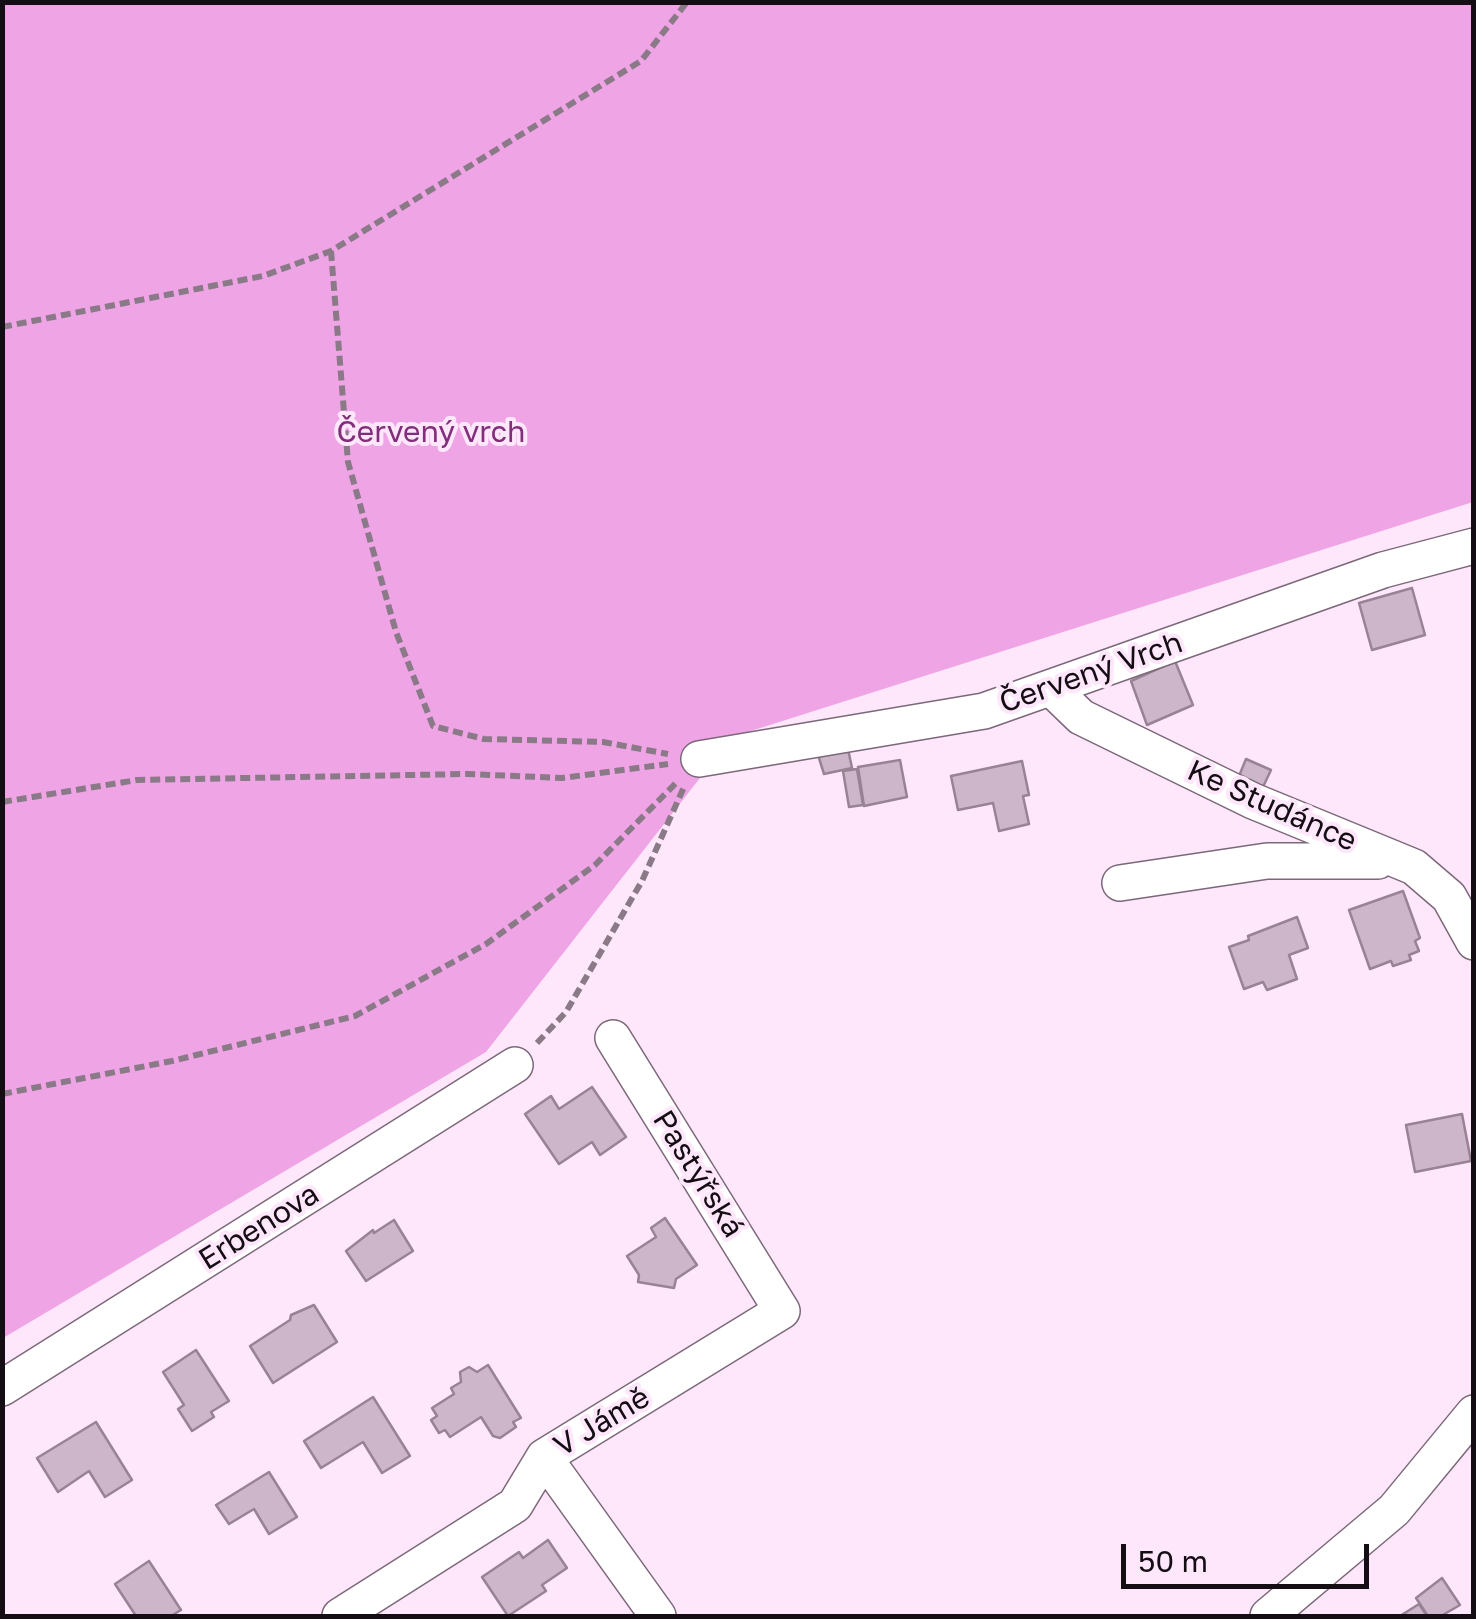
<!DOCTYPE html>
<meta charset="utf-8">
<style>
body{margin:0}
#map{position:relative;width:1476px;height:1619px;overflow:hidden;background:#ffe7fb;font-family:"Golos Text",sans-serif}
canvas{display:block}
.frame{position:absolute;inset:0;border:5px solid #140d13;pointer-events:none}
.scale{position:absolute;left:1121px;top:1544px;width:248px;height:45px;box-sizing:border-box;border:5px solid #140d13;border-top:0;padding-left:12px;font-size:30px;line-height:35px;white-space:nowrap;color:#140d13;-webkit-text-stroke:8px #ffe7fb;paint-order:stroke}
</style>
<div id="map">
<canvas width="1476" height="1619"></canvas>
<div class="frame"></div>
<div class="scale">50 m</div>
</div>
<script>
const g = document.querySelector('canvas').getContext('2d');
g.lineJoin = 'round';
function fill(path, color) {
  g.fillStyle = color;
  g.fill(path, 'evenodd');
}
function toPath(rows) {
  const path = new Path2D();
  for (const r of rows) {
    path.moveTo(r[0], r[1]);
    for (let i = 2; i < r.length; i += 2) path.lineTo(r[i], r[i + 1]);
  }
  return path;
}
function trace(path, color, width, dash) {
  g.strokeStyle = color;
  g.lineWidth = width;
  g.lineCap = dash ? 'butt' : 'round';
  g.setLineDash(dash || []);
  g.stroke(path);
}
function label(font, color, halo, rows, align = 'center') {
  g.font = font + ' "Golos Text",sans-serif';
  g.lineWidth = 8;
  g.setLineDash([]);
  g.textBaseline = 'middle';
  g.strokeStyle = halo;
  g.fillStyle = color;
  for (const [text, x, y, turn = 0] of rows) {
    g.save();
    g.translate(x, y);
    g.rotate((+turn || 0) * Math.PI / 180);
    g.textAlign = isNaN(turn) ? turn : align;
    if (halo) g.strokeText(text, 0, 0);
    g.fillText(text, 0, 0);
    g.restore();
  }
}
fill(toPath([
 [2,3,1473,3,1473,502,732,737,486,1052,3,1338]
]), '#efa5e5');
const building = toPath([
 [1412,588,1425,635,1372,650,1359,603,1412,588],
 [1175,661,1193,705,1147,725,1131,681,1175,661],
 [848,749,852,768,824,774,818,755,848,749],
 [1246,759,1271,770,1263,787,1239,776,1246,759],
 [900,760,907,797,864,806,858,767,900,760],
 [1022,761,1029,795,1023,796,1029,824,999,831,993,803,958,810,951,776,1022,761],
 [857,769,863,805,849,807,843,771,857,769],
 [1403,891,1420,938,1415,941,1419,951,1409,955,1411,960,1393,966,1391,961,1370,969,1349,910,1403,891],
 [1297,917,1308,948,1289,955,1297,979,1267,990,1263,982,1244,989,1229,947,1249,940,1248,936,1297,917],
 [592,1087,626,1137,600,1155,592,1142,559,1164,525,1114,551,1096,559,1109,592,1087],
 [1462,1114,1471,1161,1415,1172,1406,1125,1462,1114],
 [665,1218,697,1265,676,1279,674,1288,638,1282,639,1275,627,1256,656,1237,651,1228,665,1218],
 [394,1220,413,1251,366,1281,346,1251,373,1230,374,1233,394,1220],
 [314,1305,337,1342,273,1383,250,1346,290,1320,291,1315,314,1305],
 [196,1350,229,1401,211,1412,214,1417,192,1431,178,1409,184,1405,163,1372,196,1350],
 [488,1365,521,1418,513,1422,516,1427,500,1438,493,1436,481,1417,450,1437,445,1430,439,1433,431,1420,437,1416,432,1408,454,1394,451,1388,461,1382,460,1372,469,1367,477,1372,488,1365],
 [373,1397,410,1456,382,1473,363,1442,321,1468,304,1441,373,1397],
 [96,1422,132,1480,105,1497,89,1471,58,1492,37,1458,96,1422],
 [269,1472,297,1517,269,1534,254,1509,229,1524,216,1505,269,1472],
 [548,1540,567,1568,542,1585,546,1591,508,1616,482,1577,519,1552,523,1558,548,1540],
 [149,1561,181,1610,171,1616,136,1616,115,1584,149,1561],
 [1442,1578,1460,1605,1441,1616,1428,1616,1416,1598,1442,1578],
 [1419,1604,1427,1616,1400,1616,1419,1604]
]);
fill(building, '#cdb6c9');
trace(building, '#988395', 2.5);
const street = toPath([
 [1051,688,1081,717,1253,801,1414,867,1449,897,1474,942],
 [699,759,984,711,1383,570,1474,546],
 [1120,883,1267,861,1378,861],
 [2,1388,515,1065],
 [544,1457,658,1616],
 [340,1616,515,1505,544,1457,782,1311,613,1038],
 [1268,1616,1394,1510,1474,1413]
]);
trace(street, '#7c6879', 38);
trace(toPath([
 [331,251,348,462,396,632,433,726,484,739,603,742,668,754],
 [2,327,263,276,331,251,641,61,687,2],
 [2,802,137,780,467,774,562,778,668,764],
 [537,1043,566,1012,642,881,684,787],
 [2,1094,172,1061,355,1016,486,944,595,865,677,782]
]), '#8a7a87', 6, [10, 5]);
trace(street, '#fff', 35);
label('30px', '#822e7b', '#ffe7fb', [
 ["Červený vrch",431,432]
]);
label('30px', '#140d13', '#ffe7fb', [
 ["Červený Vrch",1091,673,-19],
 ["Ke Studánce",1272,806,24],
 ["Pastýřská",698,1174,58],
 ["Erbenova",259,1227,-32],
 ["V Jámě",602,1422,-31]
]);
</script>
